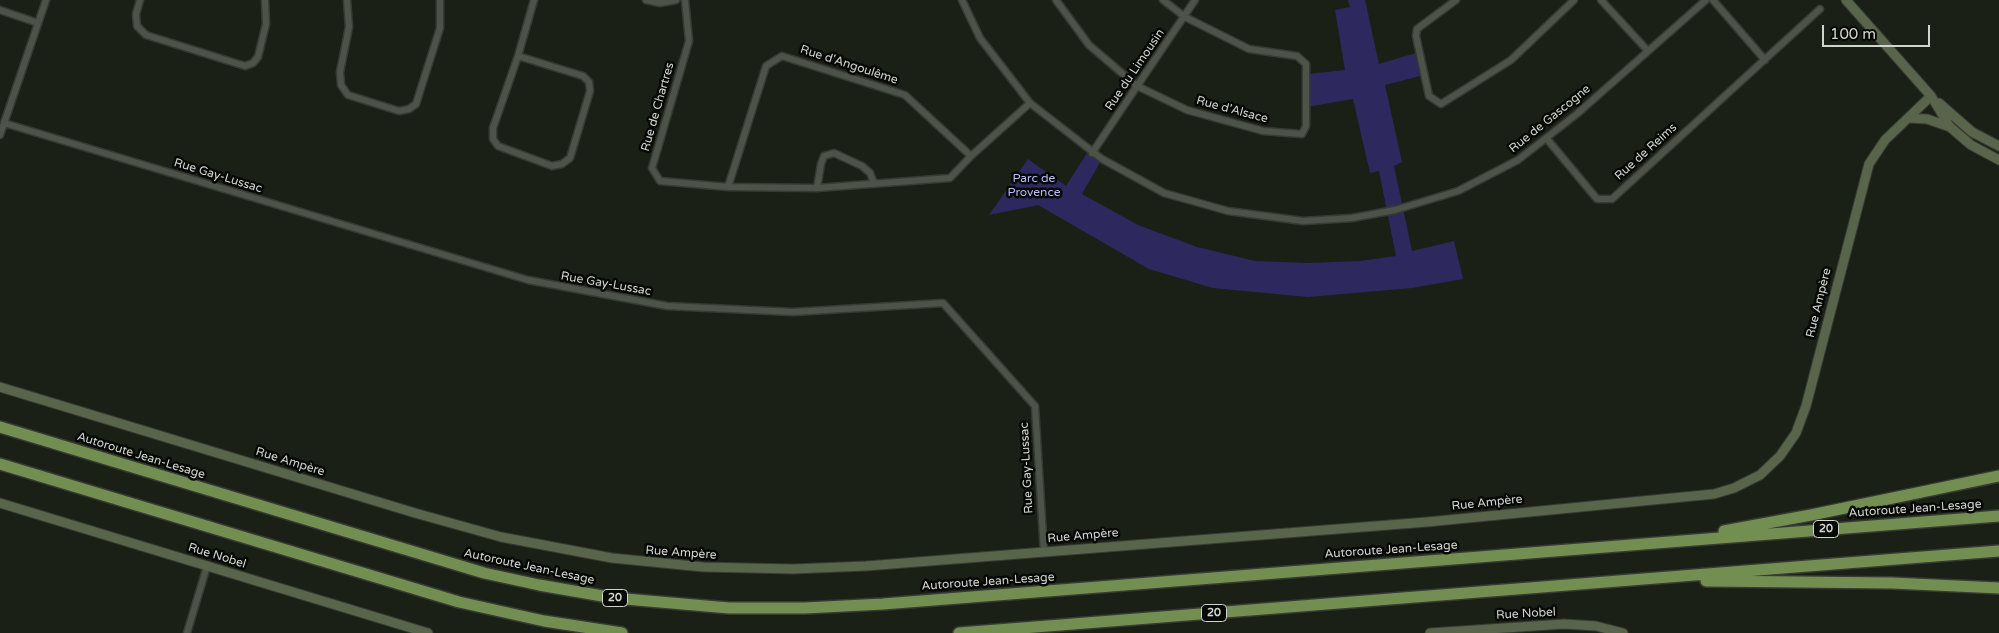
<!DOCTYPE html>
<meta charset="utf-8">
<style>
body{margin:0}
#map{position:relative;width:1999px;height:633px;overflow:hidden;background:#1b2017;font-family:"Varela Round",sans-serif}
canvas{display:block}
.scale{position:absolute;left:1822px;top:25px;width:108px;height:22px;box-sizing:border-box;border:2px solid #d2d5cf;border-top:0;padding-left:6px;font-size:15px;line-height:18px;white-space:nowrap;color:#d2d5cf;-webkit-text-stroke:4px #070906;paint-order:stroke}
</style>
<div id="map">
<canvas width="1999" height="633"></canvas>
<div class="scale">100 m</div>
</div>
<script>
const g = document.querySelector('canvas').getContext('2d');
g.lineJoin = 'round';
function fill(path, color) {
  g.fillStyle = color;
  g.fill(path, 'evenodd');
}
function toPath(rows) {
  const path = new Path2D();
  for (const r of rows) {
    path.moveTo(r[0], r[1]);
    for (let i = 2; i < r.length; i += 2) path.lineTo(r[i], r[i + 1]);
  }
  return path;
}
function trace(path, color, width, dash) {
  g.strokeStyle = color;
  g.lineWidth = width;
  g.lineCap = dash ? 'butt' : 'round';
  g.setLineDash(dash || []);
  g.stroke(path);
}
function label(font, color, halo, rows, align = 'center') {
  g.font = font + ' "Varela Round",sans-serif';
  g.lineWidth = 5;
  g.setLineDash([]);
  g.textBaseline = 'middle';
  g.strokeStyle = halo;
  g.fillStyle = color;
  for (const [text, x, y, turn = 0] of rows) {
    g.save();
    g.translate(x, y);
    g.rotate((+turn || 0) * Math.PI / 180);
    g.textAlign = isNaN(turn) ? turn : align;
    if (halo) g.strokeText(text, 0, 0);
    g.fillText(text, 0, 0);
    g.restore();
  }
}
fill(toPath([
 [1348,0,1365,0,1379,64,1419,52,1424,75,1385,85,1402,162,1394,166,1412,251,1454,241,1463,279,1412,288,1308,297,1213,288,1149,269,1038,205,989,215,1028,159,1066,186,1089,150,1102,159,1082,194,1138,225,1197,247,1255,261,1308,263,1360,261,1396,256,1379,171,1370,173,1353,99,1307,107,1307,74,1345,70,1335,10,1350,7]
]), '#2d285e');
const street = toPath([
 [140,0,136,14,137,26,146,35,245,66,253,63,258,57,266,24,265,0],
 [347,0,349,27,340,72,341,85,348,95,399,111,409,109,416,104,440,28,440,0],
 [646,0,660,3,676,0],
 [685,0,689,41,652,168,660,181,728,187,817,188,950,178,971,156,1030,103],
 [962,0,980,38,1030,103,1102,159,1164,193,1228,211,1303,221,1352,218,1395,210,1458,191,1518,160,1578,113,1706,0],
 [1056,0,1089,45,1137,86,1187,110,1263,131,1302,134,1306,126,1306,64,1297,56,1249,49,1185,17,1163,0],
 [1456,0,1417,29,1416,36,1429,96,1441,104,1511,60,1574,0],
 [1601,0,1648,51],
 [1713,0,1765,60],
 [0,10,38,23],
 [518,56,583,76,589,82,590,91,570,158,562,164,552,166,498,146,493,139,493,128,518,56,534,0],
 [4,123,528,280,667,306,793,312,943,303,1035,406,1044,552],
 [0,135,46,0],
 [1547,139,1597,199,1612,199,1820,9],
 [1092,153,1195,0],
 [728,187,766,66,782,56,905,95,971,156],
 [817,188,821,164,824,156,834,153,862,166,870,173,874,183],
 [187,633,207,566]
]);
const secondary = toPath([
 [1846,0,1931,96,1950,127,1971,145,1999,160],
 [1939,103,1972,132,1999,146],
 [1908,118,1927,119,1950,127],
 [0,387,415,513,501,537,612,558,703,567,793,569,866,566,1427,522,1714,494,1734,488,1760,475,1780,456,1796,433,1806,406,1869,164,1885,140,1931,96],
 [0,503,428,633],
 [1430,633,1564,624,1596,626,1623,633]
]);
const highway = toPath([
 [0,427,484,573,539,585,614,598,729,608,805,608,883,604,1999,516],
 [0,464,459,602,544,621,622,633],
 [1724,531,1811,515,1999,476],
 [1706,581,1892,583,1999,588],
 [959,633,1999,551]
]);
trace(street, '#373a35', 9);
trace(secondary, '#373a35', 11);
trace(highway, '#373a35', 14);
trace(street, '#4e5349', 6);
trace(secondary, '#59654b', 9);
trace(highway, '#738e51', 11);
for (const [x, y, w] of [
 [1826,529,25],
 [615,598,25],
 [1214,613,25]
]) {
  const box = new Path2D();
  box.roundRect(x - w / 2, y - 8.5, w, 17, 4);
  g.fillStyle = '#070906';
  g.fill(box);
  trace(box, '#d2d5cf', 1);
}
label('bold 11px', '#d2d5cf', null, [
 ["20",1826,529],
 ["20",615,598],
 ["20",1214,613]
]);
label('12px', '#d2d5cf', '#070906', [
 ["Rue d'Angoulême",849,65,18],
 ["Rue du Limousin",1135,70,-56],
 ["Rue de Chartres",658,107,-74],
 ["Rue d'Alsace",1232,110,15],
 ["Rue de Gascogne",1550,119,-39],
 ["Rue de Reims",1646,152,-42],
 ["Rue Gay-Lussac",218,176,17],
 ["Rue Gay-Lussac",606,284,10],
 ["Rue Ampère",1819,303,-76],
 ["Autoroute Jean-Lesage",141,456,17],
 ["Rue Ampère",290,462,17],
 ["Rue Gay-Lussac",1027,468,-93],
 ["Rue Ampère",1487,503,-6],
 ["Autoroute Jean-Lesage",1915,509,-4],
 ["Rue Ampère",1083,536,-5],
 ["Autoroute Jean-Lesage",1391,550,-4],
 ["Rue Ampère",681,553,4],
 ["Rue Nobel",217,556,17],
 ["Autoroute Jean-Lesage",529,567,12],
 ["Autoroute Jean-Lesage",988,582,-4],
 ["Rue Nobel",1526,614,-3]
]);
label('12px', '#b9bbf8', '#070906', [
 ["Parc de",1034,179],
 ["Provence",1034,193]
]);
</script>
